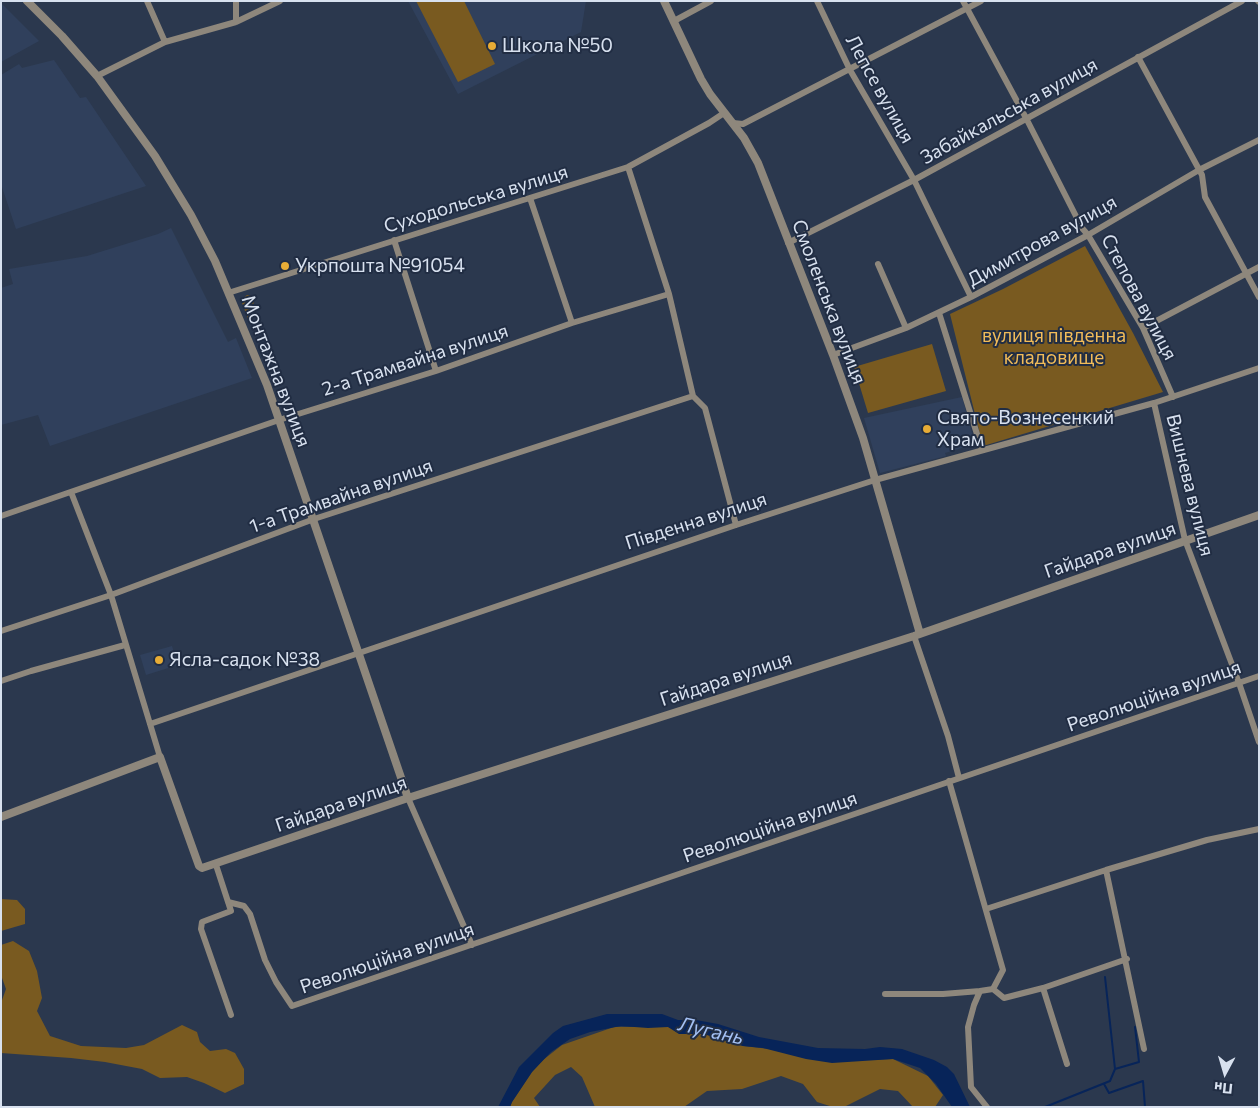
<!DOCTYPE html>
<meta charset="utf-8">
<style>
body{margin:0}
#map{position:relative;width:1260px;height:1108px;overflow:hidden;background:#2b384e;font-family:Commissioner,sans-serif}
canvas{display:block}
.frame{position:absolute;inset:0;border:2px solid #d8e1ef;pointer-events:none}
.north{position:absolute;left:1200px;top:1048px;width:50px;height:50px;-webkit-text-stroke:4px #212d43;paint-order:stroke;rotate:186deg;font-size:14px;font-weight:700;line-height:20px;text-align:center;color:#d8e1ef}
.north::after{content:'';display:block;margin:auto;width:18px;height:22px;background:#d8e1ef;clip-path:polygon(50% 0,100% 100%,50% 72%,0 100%)}
</style>
<div id="map">
<canvas width="1260" height="1108"></canvas>
<div class="frame"></div>
<div class="north">Пн</div>
</div>
<script>
const g = document.querySelector('canvas').getContext('2d');
g.lineJoin = 'round';
function fill(path, color) {
  g.fillStyle = color;
  g.fill(path, 'evenodd');
}
function toPath(rows) {
  const path = new Path2D();
  for (const r of rows) {
    path.moveTo(r[0], r[1]);
    for (let i = 2; i < r.length; i += 2) path.lineTo(r[i], r[i + 1]);
  }
  return path;
}
function trace(path, color, width, dash) {
  g.strokeStyle = color;
  g.lineWidth = width;
  g.lineCap = dash ? 'butt' : 'round';
  g.setLineDash(dash || []);
  g.stroke(path);
}
function label(font, color, halo, rows, align = 'center') {
  g.font = font + ' Commissioner,sans-serif';
  g.lineWidth = 4;
  g.setLineDash([]);
  g.textBaseline = 'middle';
  g.strokeStyle = halo;
  g.fillStyle = color;
  for (const [text, x, y, turn = 0] of rows) {
    g.save();
    g.translate(x, y);
    g.rotate((+turn || 0) * Math.PI / 180);
    g.textAlign = isNaN(turn) ? turn : align;
    if (halo) g.strokeText(text, 0, 0);
    g.fillText(text, 0, 0);
    g.restore();
  }
}
fill(toPath([
 [408,1,586,1,581,32,458,94],
 [1,3,39,41,1,62],
 [54,60,80,98,86,97,146,186,16,229,1,184,1,75,19,64,22,68],
 [171,228,228,342,236,338,252,378,50,446,38,415,1,425,1,288,13,284,9,269,87,256,158,234],
 [962,397,975,444,945,453,946,456,880,473,864,418],
 [172,646,178,665,146,675,140,655]
]), '#30405c');
fill(toPath([
 [416,1,464,1,495,64,458,82],
 [1085,246,1133,333,1163,392,983,446,950,314,1003,289],
 [247,295,252,296,255,299,248,319,241,300],
 [932,344,946,391,868,413,854,367],
 [1,899,17,900,25,909,25,924,1,931],
 [13,941,29,951,37,971,42,998,37,1011,50,1036,81,1046,126,1048,144,1045,182,1025,197,1032,200,1042,210,1051,226,1049,235,1053,244,1069,244,1084,225,1093,204,1083,187,1077,160,1078,142,1069,105,1062,71,1058,1,1053,1,1003,6,989,1,975,1,945],
 [614,1027,668,1027,704,1034,743,1046,866,1060,893,1059,928,1076,943,1095,935,1107,913,1107,898,1091,880,1089,844,1107,833,1107,817,1102,803,1084,781,1076,742,1089,707,1091,684,1107,595,1107,582,1077,571,1067,555,1075,534,1098,540,1107,510,1107,512,1102,532,1072,543,1060,562,1045]
]), '#795a20');
fill(toPath([
 [607,1014,662,1014,678,1020,696,1020,718,1024,759,1037,818,1048,865,1049,880,1047,902,1049,934,1060,947,1067,954,1074,970,1107,952,1107,936,1084,920,1068,893,1059,832,1063,806,1059,763,1048,743,1046,704,1034,679,1034,668,1027,648,1028,621,1026,590,1032,570,1039,551,1052,532,1072,512,1102,510,1107,498,1107,519,1067,553,1033,563,1026]
]), '#072459');
trace(toPath([
 [1115,1069,1139,1062,1135,1027],
 [1104,1084,1109,1093,1143,1081,1145,1107],
 [1045,1107,1110,1081,1115,1069,1105,977]
]), '#072459', 2);
trace(toPath([
 [147,1,165,42],
 [236,1,236,22],
 [817,1,850,70,914,180,971,297],
 [963,1,1026,118,1082,228,1088,235,1143,328,1173,397],
 [1258,1,1259,2],
 [674,21,711,1],
 [1138,57,1202,175,1205,197,1259,297],
 [97,76,165,42,236,22,280,1],
 [733,123,743,124,981,1],
 [628,167,669,294,693,396,705,408,736,525],
 [530,198,572,323],
 [394,240,436,371],
 [788,243,914,180,1242,1],
 [878,264,906,328],
 [228,293,628,167,709,123,724,113],
 [939,313,982,450],
 [1143,328,1259,267],
 [833,355,906,328,971,297,1088,235,1199,170,1259,140],
 [1154,403,1185,540,1239,683,1259,742],
 [71,492,111,595,160,757],
 [1,516,279,420,436,371,572,323,669,294],
 [1,631,111,595,314,519,693,396],
 [914,636,948,736,959,778],
 [1,681,31,671,125,645],
 [150,724,736,525,875,480,1154,403,1259,368],
 [949,781,1003,970,993,989,980,991,974,1005,968,1027,971,1087,987,1107],
 [408,798,472,945],
 [216,865,231,911,202,922,201,929,231,1015],
 [1106,870,1144,1049],
 [228,902,244,906,250,914,265,960,276,982,292,1006,1259,676],
 [986,909,1106,870,1207,840,1259,829],
 [1043,988,1067,1064],
 [993,989,1004,998,1043,988,1127,959],
 [885,994,943,994,980,991]
]), '#8e877c', 6);
trace(toPath([
 [27,1,62,36,97,76,155,156,191,215,215,261,267,385,279,420,408,798],
 [664,1,701,79,710,94,744,138,758,163,833,355,863,438,920,634],
 [1,817,160,757,199,866,202,868,408,798,914,636,1259,515]
]), '#8e877c', 8);
for (const [x, y, r, color] of [
 [492,46,5,"#e7ac36"],
 [285,266,5,"#e7ac36"],
 [927,429,5,"#e7ac36"],
 [159,660,5,"#e7ac36"]
]) {
  const dot = new Path2D();
  dot.arc(x, y, r, 0, 2 * Math.PI);
  g.fillStyle = color;
  g.fill(dot);
  trace(dot, '#212d43', 2);
}
label('19px', '#d8e1ef', '#212d43', [
 ["Школа №50",502,46],
 ["Укрпошта №91054",295,266],
 ["Свято-Вознесенкий",937,418],
 ["Храм",937,440],
 ["Ясла-садок №38",169,660]
], 'left');
label('19px', '#d8e1ef', '#212d43', [
 ["Лепсе вулиця",880,89,61],
 ["Забайкальська вулиця",1009,111,-29],
 ["Суходольська вулиця",476,199,-17],
 ["Димитрова вулиця",1042,241,-29],
 ["Степова вулиця",1139,297,62],
 ["Смоленська вулиця",829,302,69],
 ["2-а Трамвайна вулиця",415,360,-18],
 ["Монтажна вулиця",276,371,69],
 ["Вишнева вулиця",1190,485,76],
 ["1-а Трамвайна вулиця",341,496,-19],
 ["Південна вулиця",696,521,-18],
 ["Гайдара вулиця",1110,550,-19],
 ["Гайдара вулиця",726,679,-18],
 ["Революційна вулиця",1154,696,-19],
 ["Гайдара вулиця",341,804,-19],
 ["Революційна вулиця",770,827,-19],
 ["Революційна вулиця",387,958,-19]
]);
label('19px', '#f2bc59', '#212d43', [
 ["вулиця південна",1054,336],
 ["кладовище",1054,358]
]);
label('italic 20px', '#a4c1f4', '#212d43', [
 ["Лугань",711,1031,13]
]);
</script>
